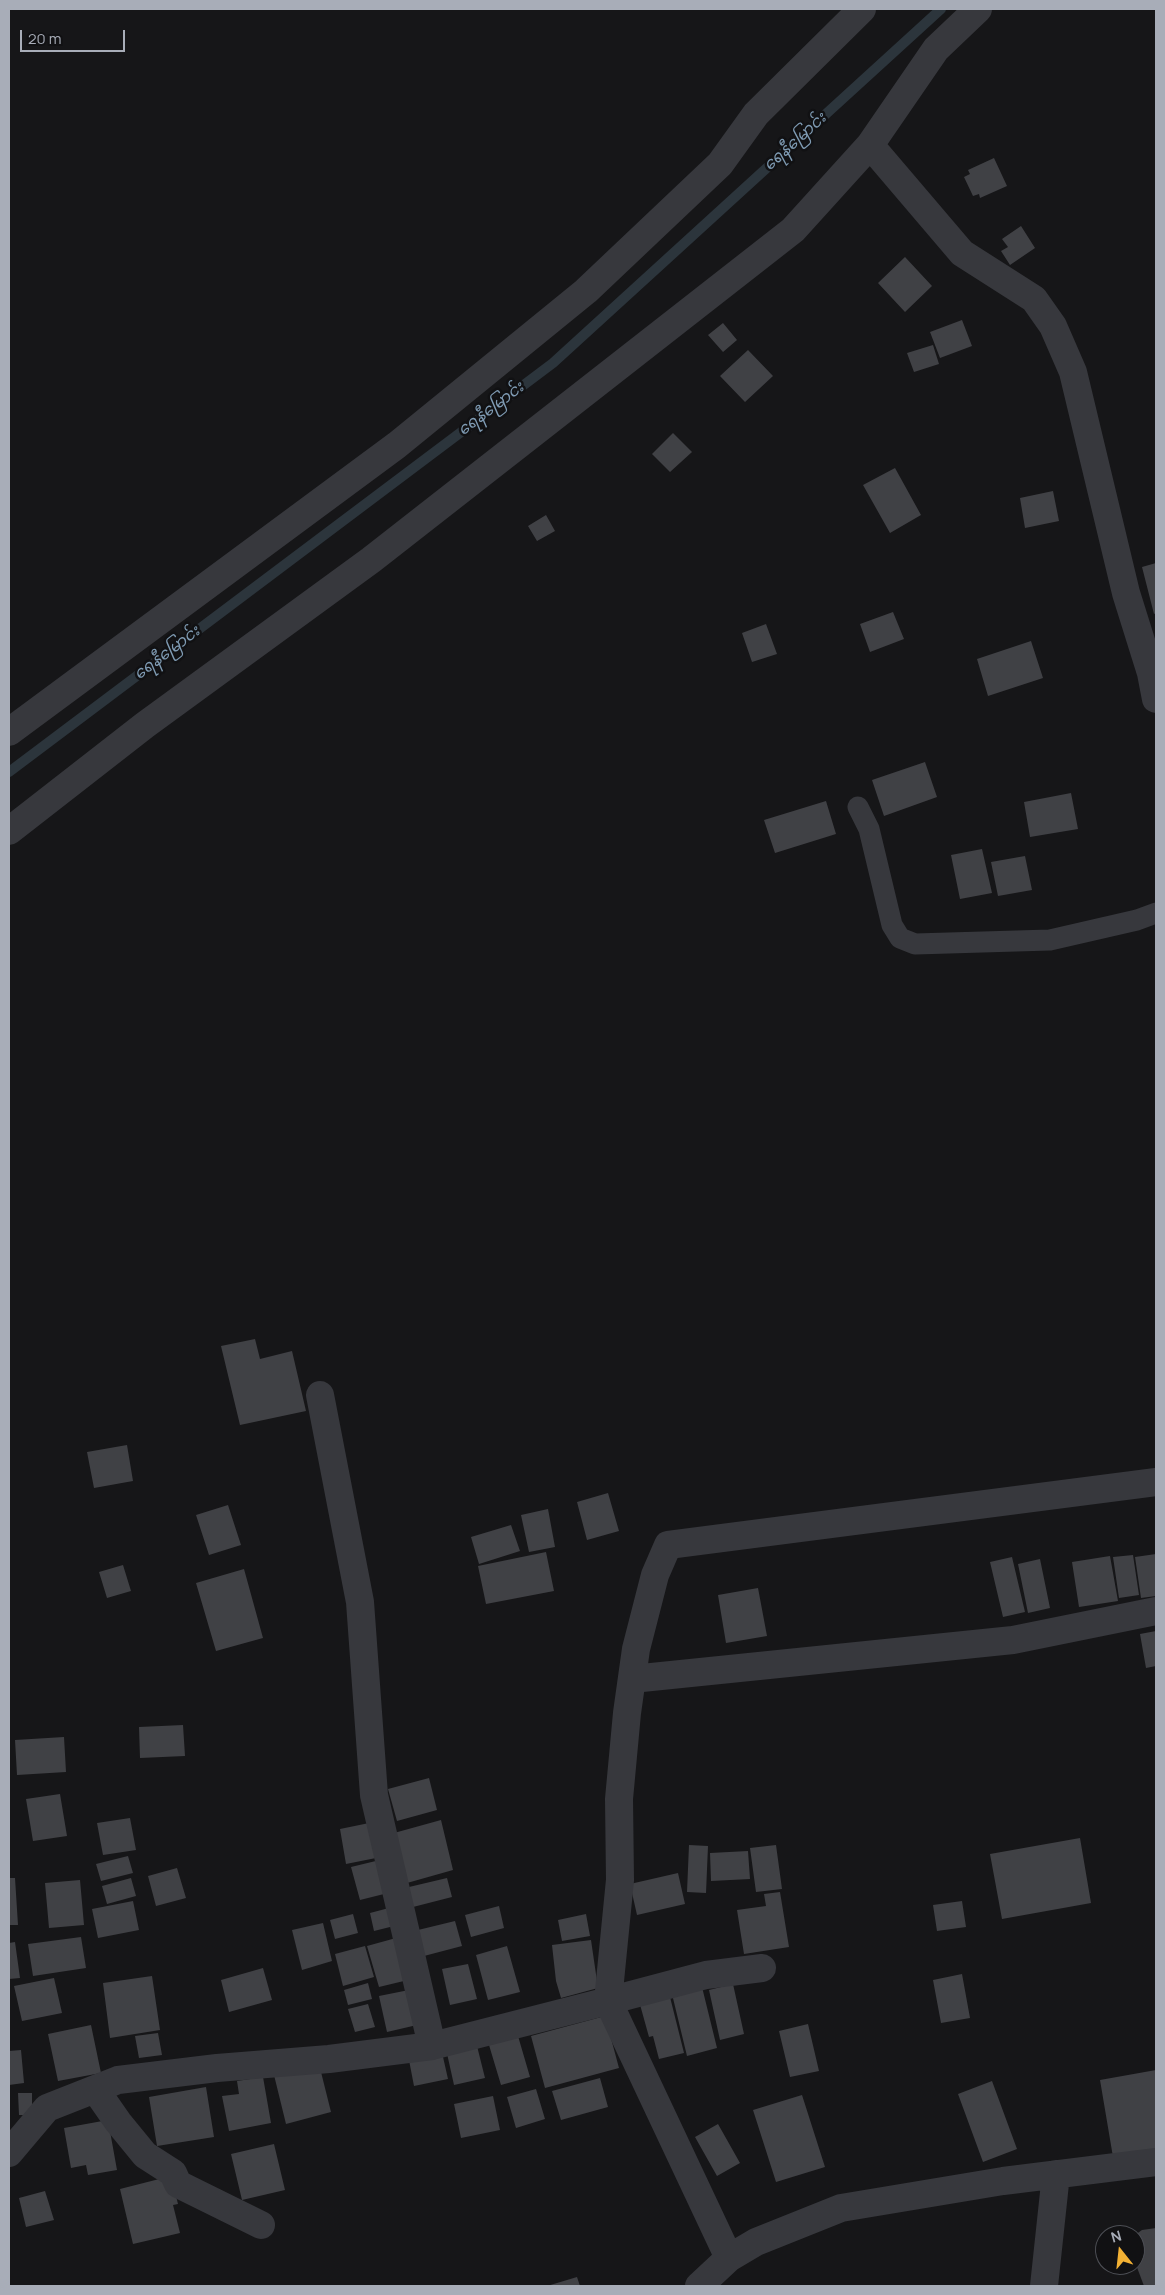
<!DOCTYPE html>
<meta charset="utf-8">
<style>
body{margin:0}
#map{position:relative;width:1165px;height:2295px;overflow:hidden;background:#161618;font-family:Manrope,sans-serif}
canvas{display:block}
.frame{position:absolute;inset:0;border:10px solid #a8adb8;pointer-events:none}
.north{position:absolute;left:1095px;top:2225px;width:50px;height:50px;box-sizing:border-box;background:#111113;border:1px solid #4d4f55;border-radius:50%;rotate:344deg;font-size:14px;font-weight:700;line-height:20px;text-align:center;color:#a8adb8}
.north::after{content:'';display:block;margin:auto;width:18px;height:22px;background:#f2b134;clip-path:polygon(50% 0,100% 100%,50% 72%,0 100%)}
.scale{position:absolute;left:20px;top:30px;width:105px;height:22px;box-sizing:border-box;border:2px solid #a8adb8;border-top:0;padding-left:6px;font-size:15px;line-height:18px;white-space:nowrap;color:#a8adb8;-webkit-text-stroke:4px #111113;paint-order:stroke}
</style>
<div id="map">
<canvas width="1165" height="2295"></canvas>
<div class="frame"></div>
<div class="north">N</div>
<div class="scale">20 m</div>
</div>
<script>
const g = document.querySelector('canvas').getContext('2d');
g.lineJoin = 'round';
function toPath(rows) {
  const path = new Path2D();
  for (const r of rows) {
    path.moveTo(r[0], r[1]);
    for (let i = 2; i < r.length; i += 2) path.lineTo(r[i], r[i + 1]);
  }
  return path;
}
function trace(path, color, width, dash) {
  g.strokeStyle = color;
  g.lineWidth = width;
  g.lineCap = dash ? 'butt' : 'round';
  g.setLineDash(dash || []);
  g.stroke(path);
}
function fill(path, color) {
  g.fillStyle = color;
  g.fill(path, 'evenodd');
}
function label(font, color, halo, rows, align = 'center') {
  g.font = font + ' Manrope,"Noto Sans Myanmar",sans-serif';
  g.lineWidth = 5;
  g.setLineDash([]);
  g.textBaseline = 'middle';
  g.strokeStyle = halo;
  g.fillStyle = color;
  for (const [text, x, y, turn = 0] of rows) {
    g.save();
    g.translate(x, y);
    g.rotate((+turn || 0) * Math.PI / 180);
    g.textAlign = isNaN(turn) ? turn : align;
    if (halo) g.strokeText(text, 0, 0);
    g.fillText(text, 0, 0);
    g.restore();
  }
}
trace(toPath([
 [9,772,553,363,941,9]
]), '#2c353c', 10);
fill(toPath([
 [994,158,1007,186,980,198,979,194,973,196,964,177,970,174,968,170],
 [1021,226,1035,248,1010,265,1001,251,1008,247,1002,239],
 [905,257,932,286,905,312,878,283],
 [962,320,972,346,940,358,930,332],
 [723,323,737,340,723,352,708,335],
 [933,345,939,364,914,372,907,353],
 [748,350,773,376,745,402,720,376],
 [673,433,692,452,670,472,652,454],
 [895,468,921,515,890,533,863,485],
 [1053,491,1059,521,1025,528,1020,498],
 [546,515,555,531,537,541,528,526],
 [1156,563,1156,613,1154,614,1142,567],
 [893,612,904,639,870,652,860,624],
 [766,624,777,654,752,662,742,633],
 [1031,641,1043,678,988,696,977,659],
 [925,762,937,797,884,816,872,780],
 [1071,793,1078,829,1030,837,1024,802],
 [826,801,836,834,775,853,764,820],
 [982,849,992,893,960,899,951,855],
 [1025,856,1032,890,998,896,991,862],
 [255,1339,260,1359,292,1351,306,1411,240,1425,221,1346],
 [127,1445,133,1481,94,1488,87,1452],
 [608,1493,619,1531,587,1540,577,1502],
 [228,1505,241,1545,209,1555,196,1515],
 [548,1509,555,1547,529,1552,521,1515],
 [511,1525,520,1551,479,1564,471,1537],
 [546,1552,554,1591,486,1604,478,1566],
 [1156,1554,1156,1596,1141,1598,1135,1557],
 [1133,1555,1139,1595,1119,1598,1113,1557],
 [1110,1556,1118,1601,1079,1607,1072,1562],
 [1012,1557,1025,1612,1003,1617,990,1562],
 [1040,1559,1050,1608,1028,1613,1018,1564],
 [123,1565,131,1591,107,1598,99,1572],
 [244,1569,263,1638,216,1651,196,1583],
 [758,1588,767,1636,726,1643,718,1595],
 [1156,1631,1156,1666,1146,1668,1140,1634],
 [183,1725,185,1756,140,1758,139,1727],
 [64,1737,66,1772,17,1775,15,1740],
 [429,1778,437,1810,397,1821,388,1789],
 [60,1794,67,1836,33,1841,26,1799],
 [130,1818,136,1850,103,1855,97,1823],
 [441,1820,453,1870,407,1883,394,1833],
 [374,1822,381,1857,346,1864,340,1829],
 [1080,1838,1091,1903,1002,1919,990,1854],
 [689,1845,708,1846,706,1893,687,1892],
 [776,1845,782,1889,756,1892,750,1848],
 [748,1851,750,1879,711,1881,710,1853],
 [128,1856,133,1873,101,1881,96,1864],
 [384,1859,392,1892,360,1900,351,1867],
 [177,1868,186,1898,156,1906,148,1876],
 [678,1873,685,1904,637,1915,630,1884],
 [9,1878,15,1878,18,1925,9,1925],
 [131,1878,136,1896,107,1904,102,1886],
 [447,1878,452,1897,413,1907,409,1887],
 [80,1880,84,1925,49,1928,45,1883],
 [780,1892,789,1947,744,1954,737,1910,766,1906,764,1894],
 [133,1901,139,1930,98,1938,92,1909],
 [962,1901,966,1927,937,1931,933,1905],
 [499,1906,504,1928,471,1937,465,1915],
 [389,1908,394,1926,374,1931,370,1913],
 [353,1914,358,1933,335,1939,330,1920],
 [586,1914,590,1936,562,1941,558,1920],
 [455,1921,462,1946,424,1956,418,1930],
 [323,1923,332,1961,302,1970,292,1930],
 [81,1937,86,1968,33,1976,28,1944],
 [396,1938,408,1980,379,1987,367,1946],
 [591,1940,598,1988,561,1998,556,1981,552,1945],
 [15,1942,20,1978,9,1979,9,1943],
 [365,1946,374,1977,343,1986,335,1954],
 [507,1946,520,1992,488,2000,476,1955],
 [468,1964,477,1999,450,2005,442,1969],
 [263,1968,272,2000,229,2012,221,1980],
 [962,1974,970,2018,941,2023,933,1980],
 [152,1976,160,2030,110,2038,103,1983],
 [54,1978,62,2013,22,2021,14,1986],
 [368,1983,372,1999,348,2005,344,1990],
 [733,1984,744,2034,720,2040,709,1990],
 [702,1987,717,2048,687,2056,672,1994],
 [409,1990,417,2025,387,2032,379,1996],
 [669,1993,684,2053,659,2059,653,2036,649,2037,639,2001],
 [368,2004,375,2027,355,2032,348,2009],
 [605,2016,619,2068,545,2088,531,2036],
 [808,2024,819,2071,790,2077,779,2031],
 [91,2025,101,2073,58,2081,48,2034],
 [158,2033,162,2055,139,2058,135,2036],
 [518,2036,530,2077,501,2085,489,2045],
 [476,2042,485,2078,454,2085,446,2049],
 [441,2048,448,2079,414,2086,408,2055],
 [21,2050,24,2083,9,2085,9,2051],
 [319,2064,331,2112,286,2124,274,2075],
 [1156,2070,1156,2149,1113,2157,1100,2080],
 [263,2077,271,2123,229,2131,222,2096,239,2094,237,2081],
 [600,2078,608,2107,561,2120,552,2091],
 [992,2081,1017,2149,983,2162,958,2094],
 [206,2087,214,2137,157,2146,149,2097],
 [536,2089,545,2119,516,2128,507,2097],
 [18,2093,32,2093,32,2115,19,2115],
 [802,2095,825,2167,776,2182,753,2110],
 [493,2096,500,2130,461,2138,454,2104],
 [108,2120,117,2170,88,2175,86,2165,71,2168,64,2128],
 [718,2124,740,2163,717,2176,695,2137],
 [274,2144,285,2190,242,2200,231,2154],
 [171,2176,178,2204,173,2205,180,2233,133,2244,120,2189],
 [45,2191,54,2220,26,2227,19,2198],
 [1156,2228,1156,2286,1144,2286,1135,2262,1135,2235,1142,2230],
 [577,2277,580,2286,547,2286]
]), '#404145');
trace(toPath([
 [858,807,869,829,892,925,900,938,915,944,1050,940,1137,920,1156,913]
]), '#37383d', 21);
trace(toPath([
 [870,145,962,253,1034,299,1053,326,1073,372,1126,593,1151,673,1156,699],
 [9,732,397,445,586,291,720,164,756,114,862,9],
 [9,831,145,725,371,560,793,230,870,145,936,49,978,9],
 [320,1395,360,1602,374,1795,432,2046],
 [632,1679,1013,1640,1156,1611],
 [762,1968,706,1975,608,2001,620,1880,619,1799,627,1713,636,1649,655,1575,668,1545,1156,1482],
 [95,2089,118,2122,145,2155,173,2173,178,2184,261,2225],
 [9,2153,47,2108,118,2080,217,2068,329,2059,432,2046,608,2001,729,2258],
 [699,2286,729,2258,756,2242,841,2208,1003,2181,1156,2162],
 [1044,2286,1056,2174]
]), '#37383d', 28);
label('italic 16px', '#7f9bb3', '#111113', [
 ["ရေနီမြောင်း",795,142,-42],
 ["ရေနီမြောင်း",491,409,-37],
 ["ရေနီမြောင်း",167,653,-37]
]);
</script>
